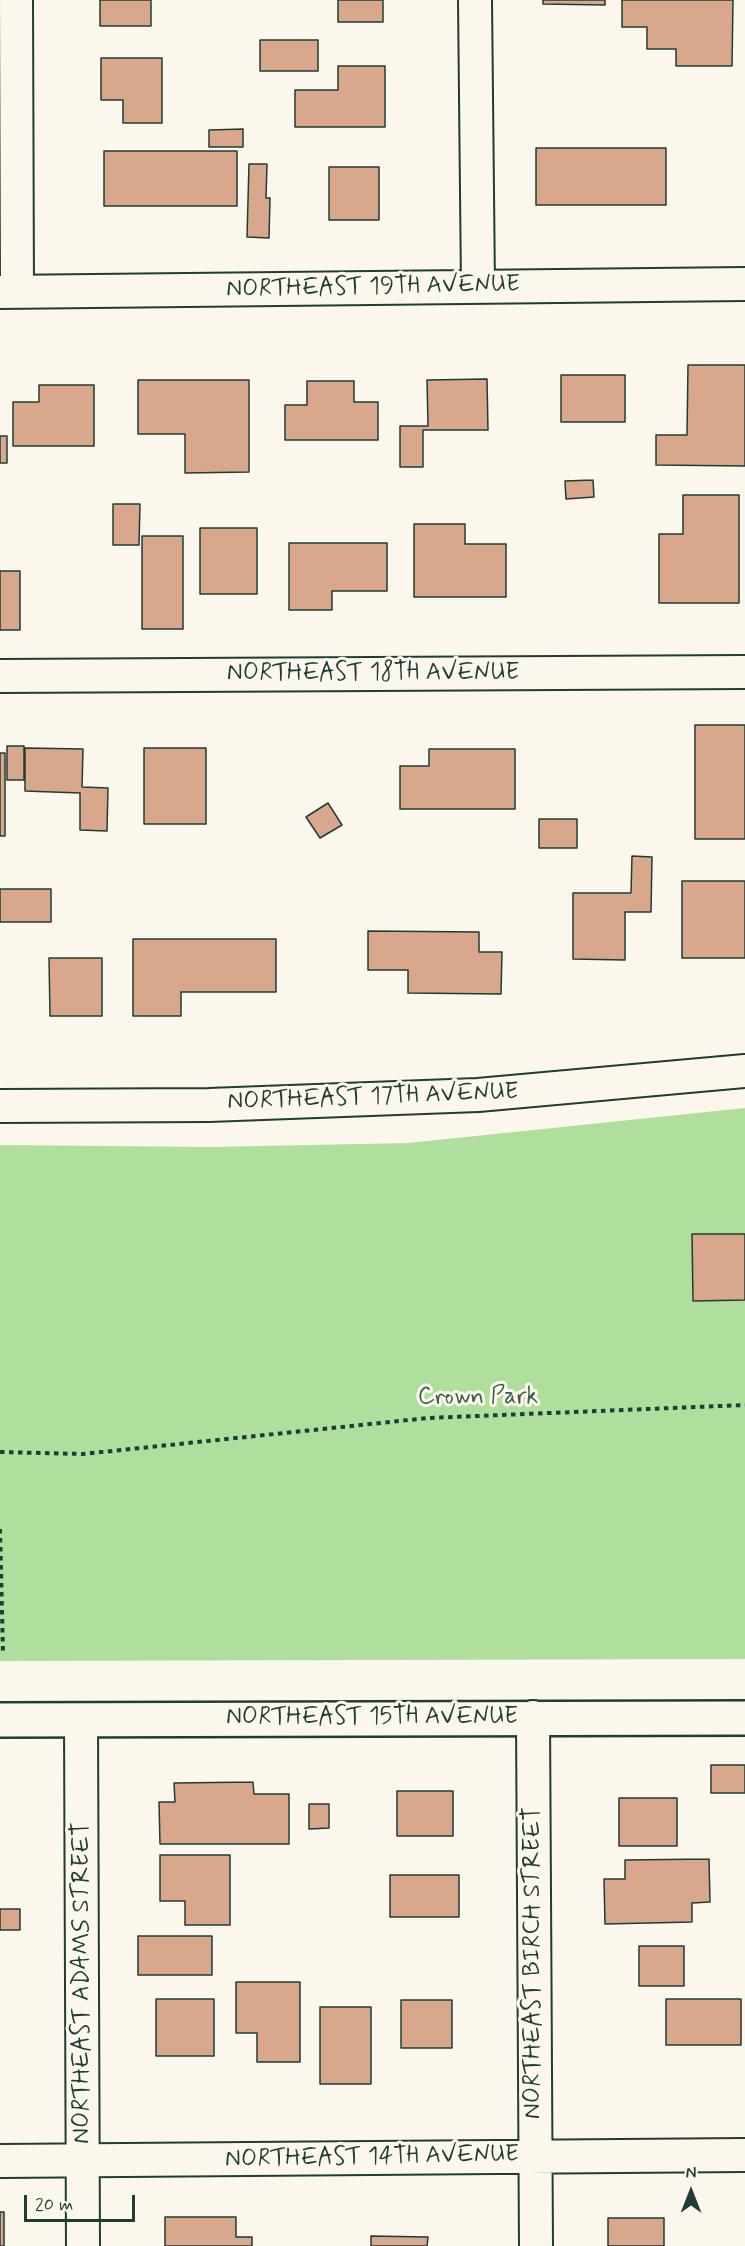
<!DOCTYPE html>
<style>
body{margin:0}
#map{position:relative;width:745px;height:2246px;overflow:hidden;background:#fbf7ec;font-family:Mynerve,sans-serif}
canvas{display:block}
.north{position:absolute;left:661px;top:2162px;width:60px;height:60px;-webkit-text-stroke:4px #fbf7ec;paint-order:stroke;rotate:0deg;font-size:16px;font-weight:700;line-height:24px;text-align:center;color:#1f3d34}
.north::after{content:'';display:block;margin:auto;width:21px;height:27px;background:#1f3d34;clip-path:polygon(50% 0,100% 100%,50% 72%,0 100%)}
.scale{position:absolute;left:24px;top:2195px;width:111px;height:27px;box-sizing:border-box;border:3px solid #1f3d34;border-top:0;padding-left:8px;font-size:18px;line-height:21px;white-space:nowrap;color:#1f3d34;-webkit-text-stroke:4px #fbf7ec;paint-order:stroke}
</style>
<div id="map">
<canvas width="745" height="2246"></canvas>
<div class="north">N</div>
<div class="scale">20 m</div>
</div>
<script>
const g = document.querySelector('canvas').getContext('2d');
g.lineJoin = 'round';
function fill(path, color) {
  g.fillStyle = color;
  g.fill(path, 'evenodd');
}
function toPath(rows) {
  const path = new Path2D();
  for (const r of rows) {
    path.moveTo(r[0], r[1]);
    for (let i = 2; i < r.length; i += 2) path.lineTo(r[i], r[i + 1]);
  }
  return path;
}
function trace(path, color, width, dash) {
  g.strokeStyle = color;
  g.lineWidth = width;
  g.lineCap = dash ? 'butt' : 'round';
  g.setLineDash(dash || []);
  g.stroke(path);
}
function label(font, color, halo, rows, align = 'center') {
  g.font = font + ' Mynerve,sans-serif';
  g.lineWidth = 6;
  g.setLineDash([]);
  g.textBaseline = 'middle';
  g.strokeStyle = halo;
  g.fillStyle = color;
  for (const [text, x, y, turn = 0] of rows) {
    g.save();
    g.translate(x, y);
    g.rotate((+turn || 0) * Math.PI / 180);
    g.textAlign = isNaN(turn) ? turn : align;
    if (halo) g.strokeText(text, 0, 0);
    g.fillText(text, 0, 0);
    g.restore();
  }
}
fill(toPath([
 [745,1108,745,1659,0,1661,0,1145,211,1147,408,1143]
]), '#b0de9d');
const building = toPath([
 [100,0,151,0,151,26,100,26,100,0],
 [338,0,383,0,383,22,338,22,338,0],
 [543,0,605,0,605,5,543,4,543,0],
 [622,0,733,0,732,66,676,66,676,49,647,49,647,27,622,27,622,0],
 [260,40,318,40,318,71,260,71,260,40],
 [101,58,162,58,162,123,123,123,123,100,101,100,101,58],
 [338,66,385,66,385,127,295,127,295,90,338,90,338,66],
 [243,129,243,147,209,147,209,130,243,129],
 [536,148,666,148,666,205,536,205,536,148],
 [104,151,237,151,237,206,104,206,104,151],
 [249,164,267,164,266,198,270,198,269,238,247,237,249,164],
 [329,167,379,167,379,220,329,220,329,167],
 [688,365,745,365,745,466,656,465,656,435,687,435,688,365],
 [561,375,625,375,625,422,561,422,561,375],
 [487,379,488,430,423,430,423,467,400,467,400,426,428,426,427,380,487,379],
 [138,380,249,380,249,472,185,473,185,434,138,434,138,380],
 [307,381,354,381,354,402,378,402,378,440,285,440,285,405,307,405,307,381],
 [39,385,94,385,94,446,13,446,13,402,39,402,39,385],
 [0,436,7,436,7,463,0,463,0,436],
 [593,480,594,497,566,499,565,481,593,480],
 [683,495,739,495,739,603,659,603,659,534,683,534,683,495],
 [113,504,140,504,139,545,113,545,113,504],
 [414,524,465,524,465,544,506,544,506,597,414,597,414,524],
 [200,528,257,528,257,594,200,594,200,528],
 [142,536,183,536,183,629,142,629,142,536],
 [289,543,387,543,387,591,332,591,332,610,289,610,289,543],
 [0,571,20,571,20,630,0,630,0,571],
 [695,725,745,725,745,839,695,839,695,725],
 [7,746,24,746,24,780,7,780,7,746],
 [25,748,83,749,82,787,108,788,107,831,80,830,80,793,25,791,25,748],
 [144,748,206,748,206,824,144,824,144,748],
 [429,749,515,749,515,809,400,809,400,766,429,766,429,749],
 [0,753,5,753,5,836,0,836,0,753],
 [328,803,342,825,320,838,306,817,328,803],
 [539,819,577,819,577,848,539,848,539,819],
 [632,856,652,857,651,912,625,912,625,960,573,959,573,893,631,893,632,856],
 [682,881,745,881,745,958,682,958,682,881],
 [0,889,51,889,51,922,0,922,0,889],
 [368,931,479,932,479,952,502,952,501,994,408,993,408,970,368,970,368,931],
 [133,939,276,939,276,992,181,992,181,1016,133,1016,133,939],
 [49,958,102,958,102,1016,50,1016,49,958],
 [692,1234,745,1234,745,1300,693,1301,692,1234],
 [711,1765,745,1765,745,1793,711,1793,711,1765],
 [253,1782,254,1794,289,1794,289,1844,160,1844,159,1802,175,1802,174,1783,253,1782],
 [397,1791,453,1791,453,1836,397,1836,397,1791],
 [619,1798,677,1798,677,1846,619,1846,619,1798],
 [309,1804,329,1804,329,1828,309,1829,309,1804],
 [160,1855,230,1855,230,1925,185,1925,185,1901,160,1901,160,1855],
 [709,1859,710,1902,692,1903,692,1922,605,1924,604,1879,625,1879,625,1860,709,1859],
 [390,1875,459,1875,459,1917,390,1917,390,1875],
 [0,1909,20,1909,20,1930,0,1930,0,1909],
 [138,1936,212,1936,212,1975,138,1975,138,1936],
 [639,1946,684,1946,684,1986,639,1986,639,1946],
 [236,1982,300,1982,300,2062,257,2062,257,2033,236,2033,236,1982],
 [156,1999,214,1999,214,2056,156,2056,156,1999],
 [666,1999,741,1999,741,2045,666,2045,666,1999],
 [401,2000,452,2000,452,2048,401,2048,401,2000],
 [320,2007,371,2007,371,2084,320,2084,320,2007],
 [0,2212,4,2212,4,2246,0,2246,0,2212],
 [165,2217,236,2217,236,2237,252,2237,252,2246,165,2246,165,2217],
 [608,2218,664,2218,664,2246,608,2246,608,2218],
 [371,2236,428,2237,427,2246,371,2246,371,2236]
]);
fill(building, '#d9a88c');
trace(building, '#1f3d34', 1.5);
const minor = toPath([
 [16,0,17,291],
 [475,0,478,287],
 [0,292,745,284],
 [0,676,745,672],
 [0,1106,209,1105,478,1095,745,1071],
 [533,1717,536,2246],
 [81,1720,83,2246],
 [0,2161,745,2155]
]);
const tertiary = toPath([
 [0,1720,745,1718]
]);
trace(minor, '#1f3d34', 36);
trace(tertiary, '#1f3d34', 38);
trace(toPath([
 [0,1452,83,1454,428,1418,745,1405],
 [0,1529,3,1653]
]), '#1f3d34', 4, [4.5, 4.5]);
trace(minor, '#fbf7ec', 32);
trace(tertiary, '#fbf7ec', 33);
label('24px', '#1f3d34', '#fbf7ec', [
 ["NORTHEAST 19TH AVENUE",373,288,-1],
 ["NORTHEAST 18TH AVENUE",373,674],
 ["NORTHEAST 17TH AVENUE",373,1098,-2],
 ["NORTHEAST 15TH AVENUE",372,1718],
 ["NORTHEAST BIRCH STREET",534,1963,-90],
 ["NORTHEAST ADAMS STREET",83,1983,-90],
 ["NORTHEAST 14TH AVENUE",372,2158,-1]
]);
label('24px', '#3c5d49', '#fbf7ec', [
 ["Crown Park",478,1398]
]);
</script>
